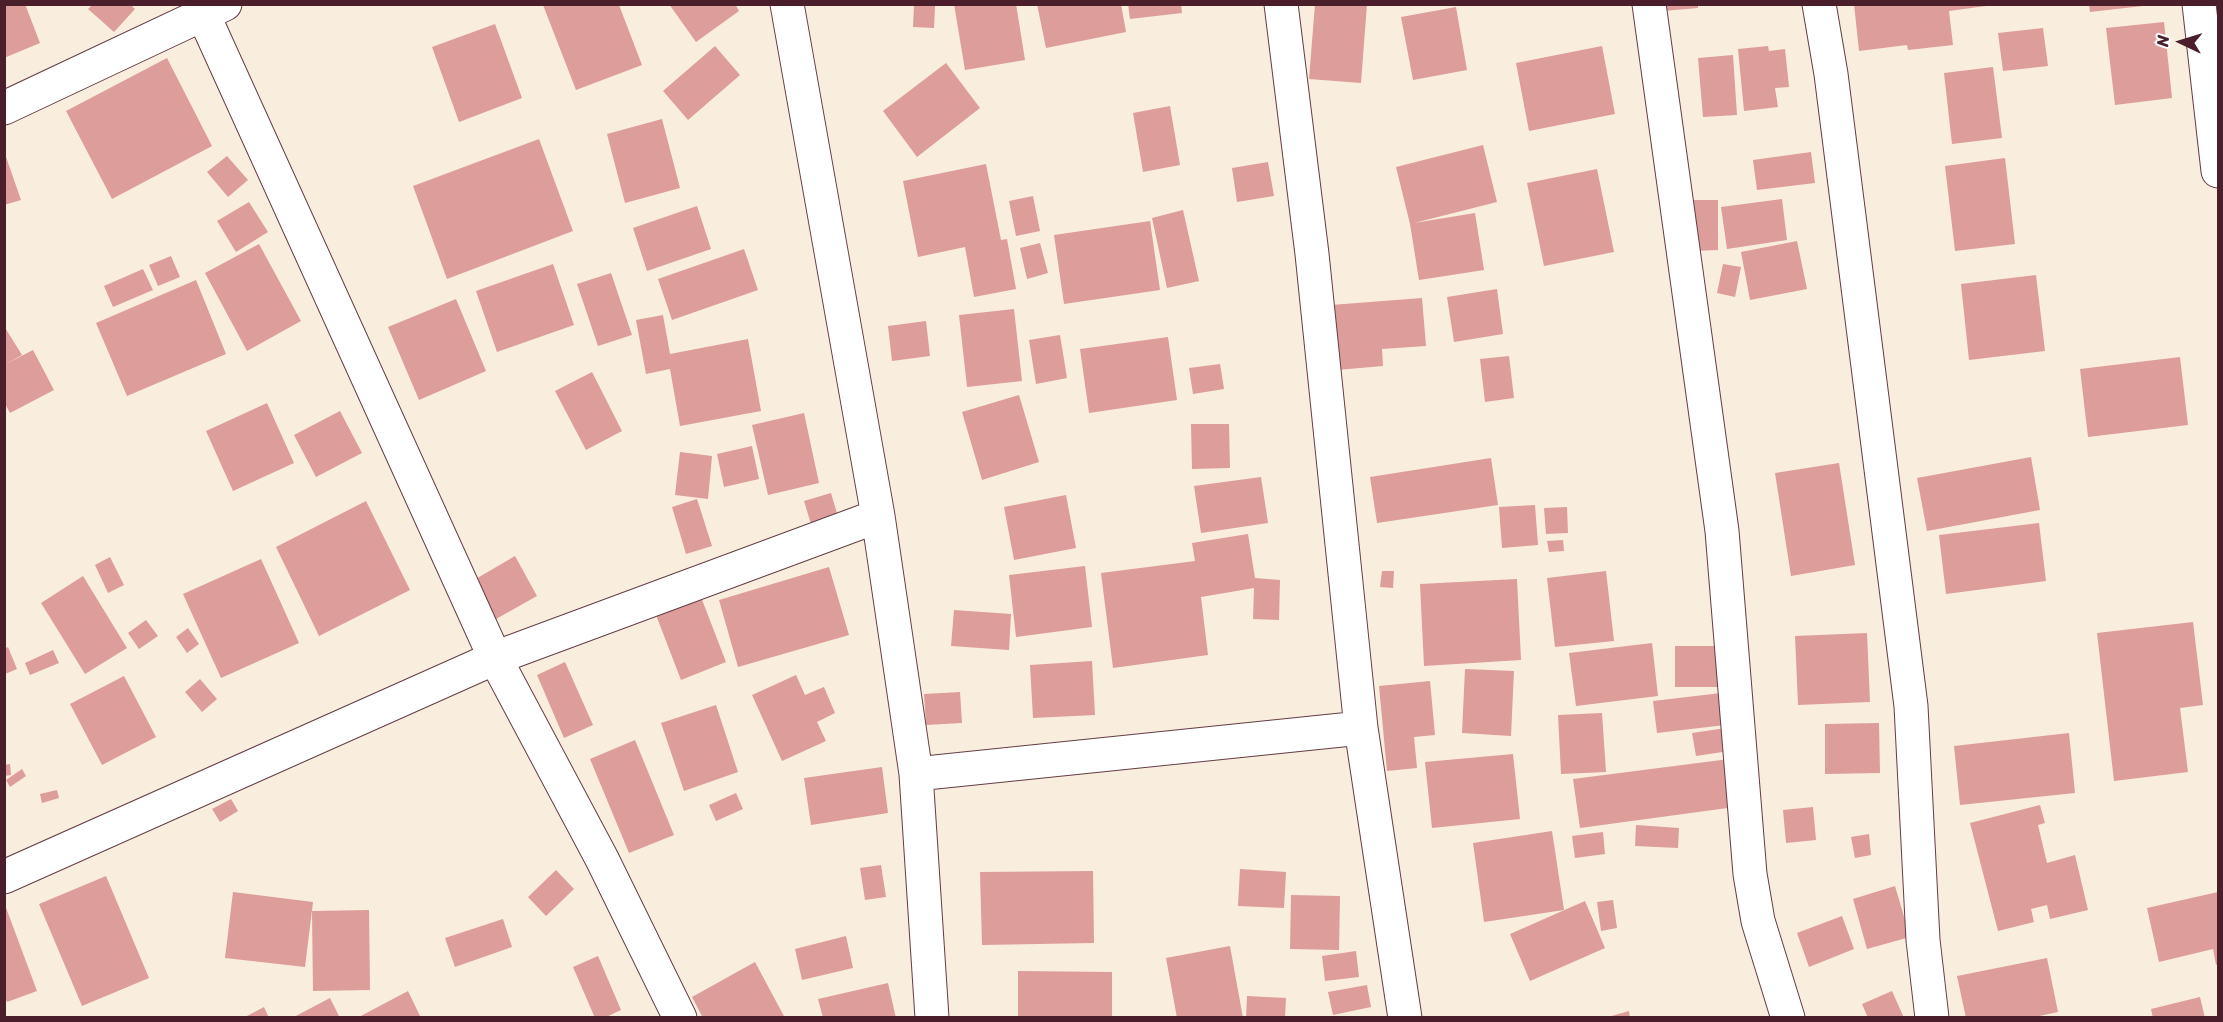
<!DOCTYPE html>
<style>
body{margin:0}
#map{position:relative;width:2223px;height:1022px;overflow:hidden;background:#f9eddd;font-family:Sriracha,sans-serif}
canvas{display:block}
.frame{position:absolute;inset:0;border:6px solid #4a1f2b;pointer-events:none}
.north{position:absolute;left:2151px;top:12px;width:60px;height:60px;-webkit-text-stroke:4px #fff;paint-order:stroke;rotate:274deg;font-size:16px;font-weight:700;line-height:24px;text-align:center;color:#4a1f2b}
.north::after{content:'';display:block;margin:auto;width:21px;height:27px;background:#4a1f2b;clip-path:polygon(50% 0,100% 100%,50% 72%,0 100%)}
</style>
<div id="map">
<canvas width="2223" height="1022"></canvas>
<div class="frame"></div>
<div class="north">N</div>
</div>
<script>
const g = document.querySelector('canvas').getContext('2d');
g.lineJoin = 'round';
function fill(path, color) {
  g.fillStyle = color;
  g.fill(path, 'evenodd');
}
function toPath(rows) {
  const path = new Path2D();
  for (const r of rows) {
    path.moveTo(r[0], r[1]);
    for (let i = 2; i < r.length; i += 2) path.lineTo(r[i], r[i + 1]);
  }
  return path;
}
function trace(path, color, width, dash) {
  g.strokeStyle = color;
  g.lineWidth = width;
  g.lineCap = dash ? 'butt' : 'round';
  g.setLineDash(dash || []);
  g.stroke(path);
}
fill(toPath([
 [4,4,25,4,40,43,4,58],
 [93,4,130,4,135,9,114,32,88,9],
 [669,4,735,4,739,11,696,42],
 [954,4,1016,4,1025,60,965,70],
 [1037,4,1121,4,1126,32,1046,48],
 [1128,4,1181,4,1182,13,1130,19],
 [1315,4,1367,4,1361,83,1309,79],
 [1662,4,1698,4,1698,8,1663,11],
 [1854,4,1986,4,1986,6,1949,11,1953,45,1908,50,1907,45,1859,51],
 [2089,4,2143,4,2143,6,2090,12],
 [543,5,619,5,642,65,576,90],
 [914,5,935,6,934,28,913,27],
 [1456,7,1467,70,1413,80,1401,17],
 [2164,22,2172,98,2115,105,2106,28],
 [495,24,522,98,459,122,432,47],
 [2043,28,2048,66,2003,71,1998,33],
 [715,46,740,75,688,120,663,91],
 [1602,46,1615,114,1529,131,1516,63],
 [1768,46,1769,51,1785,49,1789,87,1775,88,1778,107,1744,111,1738,49],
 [1733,55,1737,115,1703,117,1698,58],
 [167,58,212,146,112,199,66,111],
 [946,63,980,108,917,157,883,111],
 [1993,67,2002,138,1952,144,1944,73],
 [1170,106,1180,165,1143,172,1133,113],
 [662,119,680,188,625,203,607,134],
 [539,139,573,231,447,279,413,186],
 [1483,145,1497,202,1414,223,1475,213,1484,270,1419,280,1410,224,1396,167],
 [4,151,21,200,4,205],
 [1811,152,1815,183,1757,190,1753,160],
 [227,156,248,180,228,197,207,172],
 [2005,158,2015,244,1955,251,1945,166],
 [1268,162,1274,196,1237,202,1232,168],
 [986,164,1001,240,1007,239,1016,289,974,297,965,247,918,257,903,181],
 [1597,169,1614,252,1544,266,1527,183],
 [1033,196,1040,231,1016,236,1009,201],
 [1782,199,1787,240,1727,249,1721,207],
 [1694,200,1718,200,1718,250,1694,251],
 [249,202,268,232,236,252,217,221],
 [697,206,711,249,647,271,633,228],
 [1183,210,1199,281,1167,288,1152,218],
 [1150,221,1160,290,1064,304,1054,235],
 [1797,241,1807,289,1750,300,1741,252],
 [1040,243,1048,273,1027,279,1020,248],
 [259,244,301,321,247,351,205,273],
 [744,249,758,290,672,320,658,279],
 [171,256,180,277,158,286,149,265],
 [553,264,574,325,497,352,476,291],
 [1723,264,1741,267,1735,297,1717,293],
 [143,269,153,290,113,307,104,286],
 [611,273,632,335,598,346,577,284],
 [2036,275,2045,351,1969,360,1961,284],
 [196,280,226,354,127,396,96,323],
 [1497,289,1503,334,1454,342,1447,297],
 [1422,298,1426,346,1382,349,1383,366,1337,370,1331,305],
 [456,299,486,371,419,400,388,327],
 [1014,309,1022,381,967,387,959,315],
 [663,315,670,354,748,339,761,411,680,426,670,369,646,374,636,320],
 [926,321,930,356,892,361,888,326],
 [4,326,22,355,4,365],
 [1060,335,1067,378,1036,384,1029,340],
 [1168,337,1177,400,1089,413,1080,349],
 [33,350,54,390,10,413,4,402,4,365],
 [1509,356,1514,398,1485,402,1480,359],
 [2180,357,2188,425,2088,437,2080,369],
 [1220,364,1224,389,1193,394,1189,368],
 [592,372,622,431,586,450,555,391],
 [1019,395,1039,462,982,480,962,412],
 [267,403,294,463,233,491,206,431],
 [340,411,362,453,316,477,294,435],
 [804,413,819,483,768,495,752,425],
 [1191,424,1229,424,1230,468,1192,469],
 [752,446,759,479,724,487,717,454],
 [680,452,712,456,708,499,675,495],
 [2031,457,2040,510,1927,531,1917,478],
 [1491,458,1498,505,1377,523,1370,477],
 [1839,463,1855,565,1791,576,1775,473],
 [1261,477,1268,523,1201,533,1194,486],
 [831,493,841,527,814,534,804,501],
 [1066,495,1076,548,1014,560,1004,507],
 [697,499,712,546,686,554,672,507],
 [366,501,410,590,319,636,276,547],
 [1535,505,1538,545,1502,548,1499,507],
 [1567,507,1568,533,1546,534,1544,508],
 [2039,523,2046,581,1946,594,1939,535],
 [1248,534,1255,578,1280,580,1279,620,1253,619,1254,588,1201,597,1208,655,1113,668,1101,573,1195,561,1192,543],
 [1563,540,1564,551,1549,552,1547,541],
 [515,556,537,596,496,619,474,580],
 [110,557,124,585,108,593,95,565],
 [261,559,299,643,221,678,183,594],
 [1085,566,1092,627,1016,637,1009,575],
 [829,567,849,635,738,667,719,600],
 [1382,571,1394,571,1393,588,1380,587],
 [1606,571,1614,641,1555,647,1547,578],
 [83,576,127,648,85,674,41,603],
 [1517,579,1521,660,1424,666,1420,584],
 [701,597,726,662,681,680,656,615],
 [954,610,1011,614,1009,650,951,646],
 [146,620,158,636,139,649,128,633],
 [2193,622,2203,705,2180,708,2188,772,2114,781,2097,633],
 [188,628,199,644,187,653,176,637],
 [1867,633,1870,702,1798,705,1795,636],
 [1652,643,1658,696,1576,706,1569,653],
 [1675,646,1719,646,1719,687,1675,687],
 [8,647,17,669,5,674,4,649],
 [53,650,59,663,30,675,25,663],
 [1092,661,1095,715,1033,718,1030,665],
 [565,662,593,725,564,738,537,675],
 [1465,669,1514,671,1511,736,1462,733],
 [796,675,805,695,824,687,835,713,817,722,826,741,782,761,752,695],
 [124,676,156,737,102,765,70,704],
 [200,679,217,699,202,712,185,692],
 [1430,681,1435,735,1414,737,1417,768,1387,771,1379,686],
 [960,692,962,723,926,725,924,694],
 [1721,693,1725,725,1657,733,1653,701],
 [716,705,738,772,684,791,661,723],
 [1602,713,1606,772,1561,774,1558,715],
 [1879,723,1880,773,1825,774,1825,724],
 [1726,728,1729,751,1696,756,1692,733],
 [2069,733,2075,793,1960,805,1954,746],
 [635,740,674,835,629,853,590,759],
 [1513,754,1520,819,1432,828,1425,762],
 [1729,759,1735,807,1580,828,1573,779],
 [10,764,11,775,4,776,4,765],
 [882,767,888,813,811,825,804,778],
 [22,769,26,776,10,787,6,780],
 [57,790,59,798,42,803,40,794],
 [736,793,743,809,716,821,709,805],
 [231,799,238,811,220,822,212,809],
 [2040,805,2045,823,2038,825,2047,863,2075,855,2088,910,2050,919,2047,905,2031,909,2034,922,1998,931,1970,823],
 [1813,807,1816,840,1786,843,1783,810],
 [1636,825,1679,828,1678,848,1635,846],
 [1552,831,1564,910,1484,922,1473,843],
 [1603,832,1605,854,1575,858,1572,836],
 [1869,834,1871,855,1855,858,1851,837],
 [881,865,886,897,865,900,860,868],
 [1240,869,1286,872,1284,908,1238,906],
 [556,870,574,889,546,916,528,897],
 [1093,871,1094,943,982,945,980,872],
 [106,876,149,978,82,1006,39,904],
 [1895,886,1910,937,1867,949,1853,899],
 [233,892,313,902,305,967,225,958],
 [2218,892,2218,964,2216,965,2213,949,2159,962,2147,908],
 [1291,895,1340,896,1339,950,1290,949],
 [1613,900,1617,928,1601,931,1597,902],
 [1585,901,1605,948,1530,981,1510,934],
 [5,905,37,991,7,1002,4,995],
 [369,910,370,990,313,991,312,911],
 [1842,916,1854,949,1809,967,1797,933],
 [503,919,512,947,455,967,445,938],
 [846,936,853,968,802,980,795,949],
 [1230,946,1243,1018,1177,1018,1166,958],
 [1356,951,1359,977,1325,981,1322,956],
 [598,956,621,1010,604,1018,595,1018,573,967],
 [2047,958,2058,1012,2030,1018,1966,1018,1957,976],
 [755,962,785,1018,703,1018,692,997],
 [1018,971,1112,972,1112,1018,1018,1018],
 [888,983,896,1018,823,1018,818,999],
 [1367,985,1371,1007,1333,1015,1328,992],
 [408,991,421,1018,357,1018],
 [1892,991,1904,1018,1868,1018,1862,1004],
 [1247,996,1286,998,1285,1018,1246,1018],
 [2200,997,2205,1018,2153,1018,2151,1009],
 [330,998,340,1018,292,1018],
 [264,1007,269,1018,243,1018],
 [1629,1011,1630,1018,1608,1018,1608,1017]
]), '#dd9d9a');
const street = toPath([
 [787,4,878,516,916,774,932,1018],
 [1281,4,1312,254,1361,728,1405,1018],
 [1649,4,1722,531,1750,874,1758,921,1788,1018],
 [1819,4,1831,74,1911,706,1923,940,1932,1018],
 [2199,4,2218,171],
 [203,14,495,658,602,859,680,1018],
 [4,108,225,4],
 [916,774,1361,728],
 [4,877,495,658,878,516]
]);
trace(street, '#643e46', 35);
trace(street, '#fff', 33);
</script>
